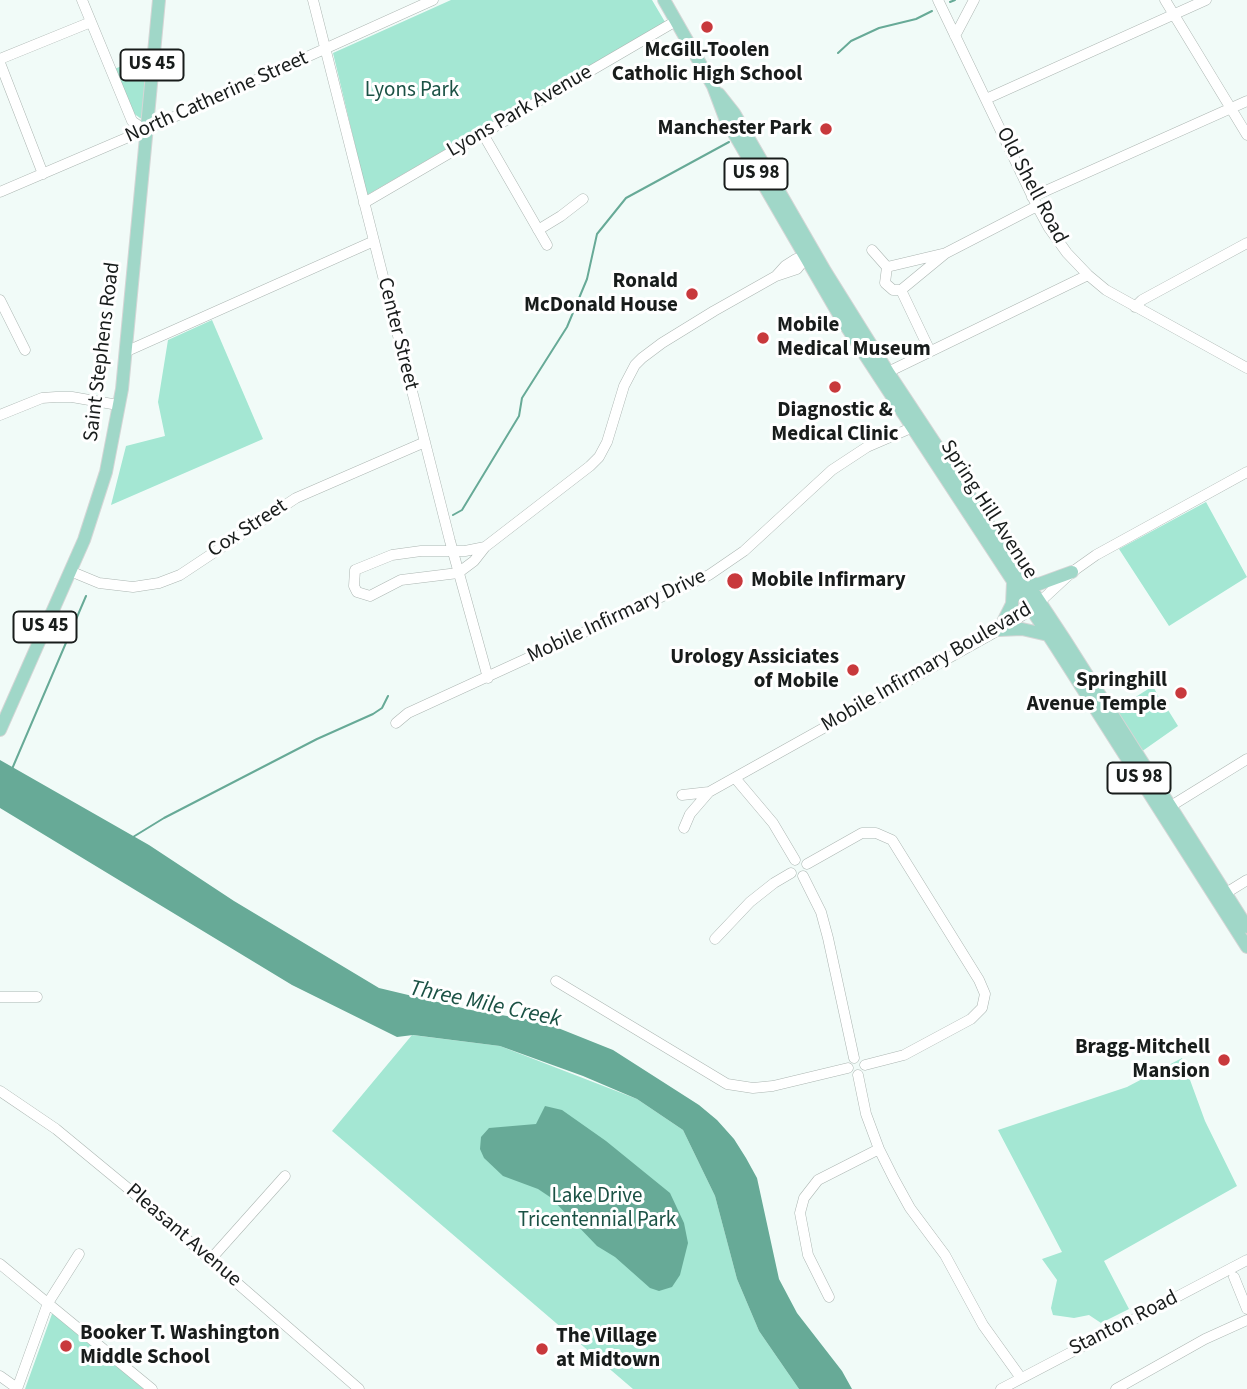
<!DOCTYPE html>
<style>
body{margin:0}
canvas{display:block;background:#f1fbf8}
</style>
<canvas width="1247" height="1389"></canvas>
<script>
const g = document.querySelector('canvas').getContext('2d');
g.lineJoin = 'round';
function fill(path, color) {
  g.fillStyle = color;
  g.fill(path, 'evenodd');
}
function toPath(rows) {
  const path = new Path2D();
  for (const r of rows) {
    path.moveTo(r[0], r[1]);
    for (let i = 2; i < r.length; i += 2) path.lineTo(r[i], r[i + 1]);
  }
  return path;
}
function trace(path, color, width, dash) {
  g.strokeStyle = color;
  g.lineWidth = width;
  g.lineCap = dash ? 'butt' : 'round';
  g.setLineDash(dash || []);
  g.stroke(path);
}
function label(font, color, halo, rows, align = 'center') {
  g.font = font + ' "Source Sans 3",sans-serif';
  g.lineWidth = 6;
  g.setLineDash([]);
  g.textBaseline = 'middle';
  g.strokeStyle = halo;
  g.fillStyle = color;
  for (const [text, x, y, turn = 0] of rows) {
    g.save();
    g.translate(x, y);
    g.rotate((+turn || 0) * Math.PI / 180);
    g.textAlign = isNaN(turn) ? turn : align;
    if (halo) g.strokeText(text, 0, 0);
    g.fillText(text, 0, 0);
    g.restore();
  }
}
fill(toPath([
 [451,0,652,0,665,22,367,195,333,53],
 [149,56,142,118,140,118,133,113,114,69],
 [212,320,263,439,111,505,126,446,165,436,158,402,168,340],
 [1206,502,1247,577,1169,626,1119,549],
 [1153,686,1166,711,1168,710,1178,726,1141,752,1115,710],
 [412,1035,500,1046,637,1099,683,1130,715,1196,737,1279,759,1331,799,1389,633,1389,332,1131],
 [1182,1058,1205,1121,1237,1186,1104,1261,1129,1309,1101,1323,1089,1315,1074,1318,1053,1315,1051,1308,1057,1280,1042,1259,1062,1252,998,1130,1127,1087],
 [52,1314,54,1314,144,1389,25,1389]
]), '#a4e7d3');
fill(toPath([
 [0,760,149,845,234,901,379,988,471,1010,543,1022,613,1050,699,1105,717,1120,734,1139,746,1158,757,1178,779,1279,797,1313,842,1371,852,1389,799,1389,759,1331,737,1279,715,1196,683,1130,637,1099,583,1076,500,1046,413,1035,397,1037,292,985,0,808],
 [545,1106,562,1110,606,1141,670,1193,684,1223,688,1243,680,1275,672,1287,659,1291,650,1288,615,1257,597,1246,550,1197,538,1189,503,1176,484,1158,480,1149,481,1137,489,1128,536,1124]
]), '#67aa97');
trace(toPath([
 [950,2,955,0],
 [838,53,851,41,879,28,916,19,932,11],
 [453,515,462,510,519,416,522,398,567,327,587,279,597,234,626,198,729,142],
 [12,769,86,596],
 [133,837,164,818,317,739,373,714,382,708,388,696]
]), '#67aa97', 2);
const minor = toPath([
 [82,0,132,121,145,130],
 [313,0,450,541,488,678],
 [938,0,1037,206,1049,228,1067,253,1088,275,1106,290,1247,368],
 [1165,0,1247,135],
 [955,36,974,0],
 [0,59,91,22],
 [0,63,43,174],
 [986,99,1206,0],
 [483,134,547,245],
 [0,192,145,130,433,0],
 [1032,197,1247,101],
 [364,203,676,21],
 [538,230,561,216,583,199],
 [872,250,887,267],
 [887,267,885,283,893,290,901,290,946,253,1037,206],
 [887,267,946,253],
 [776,276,785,266,796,259,807,258],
 [901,290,930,351],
 [0,300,25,350],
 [1135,307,1142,300,1247,243],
 [125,352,374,241],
 [888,372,1088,275],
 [0,415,42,398,56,397,72,397,118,405],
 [485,547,590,466,599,457,607,442,624,386,635,365,642,358,662,343,714,311,776,276,797,269,805,259],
 [485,547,474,561,458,573,401,580,370,596,357,592,354,586,355,570,392,555,421,551,465,551,485,547],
 [70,571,99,583,133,587,159,583,180,575,296,498,425,442],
 [396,723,408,713,709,575,744,551,832,470,867,447,918,425],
 [735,778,773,823,795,860],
 [682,795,709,792,999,630,1031,610,1072,572,1096,555,1247,472],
 [1171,806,1247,759],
 [684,828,690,814,709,792],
 [807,864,862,833,876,833,892,840,979,980,985,994,982,1008,971,1019,904,1055,865,1065],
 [803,876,821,912,828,938,854,1058],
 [1226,893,1247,880],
 [715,939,750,902,774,883,791,873],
 [556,981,727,1084,753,1088,773,1086,848,1068],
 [0,997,37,997],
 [858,1075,866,1114,879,1149,894,1179,910,1208,945,1255,983,1325,1021,1378],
 [0,1091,56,1129,130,1190,359,1389],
 [210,1260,285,1176],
 [0,1264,152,1389],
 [1234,1277,1247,1309],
 [829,1297,808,1255,800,1213,804,1198,818,1180,879,1149],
 [0,1376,17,1388],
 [17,1389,48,1303,79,1254],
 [1001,1389,1247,1260],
 [1116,1389,1205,1339,1247,1320]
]);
const major = toPath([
 [664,0,713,86,725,118,842,320,1056,647,1247,947],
 [719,94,734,113,825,271,888,372,1065,640,1247,927],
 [1027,584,1039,584,1072,572],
 [999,630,1012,604,1013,582],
 [999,630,1022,629,1048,635],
 [0,730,84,540,106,472,122,389,159,0]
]);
trace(minor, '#acb6b2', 11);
trace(major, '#d5d6d6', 14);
trace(minor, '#fff', 10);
trace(major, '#a0d7c8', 12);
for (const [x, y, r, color] of [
 [707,27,7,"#c8393c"],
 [826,129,7,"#c8393c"],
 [692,294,7,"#c8393c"],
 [763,338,7,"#c8393c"],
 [835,387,7,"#c8393c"],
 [735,581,9,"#c8393c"],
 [853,670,7,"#c8393c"],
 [1181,693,7,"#c8393c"],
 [1224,1060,7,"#c8393c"],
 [66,1346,7,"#c8393c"],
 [542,1349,7,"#c8393c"]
]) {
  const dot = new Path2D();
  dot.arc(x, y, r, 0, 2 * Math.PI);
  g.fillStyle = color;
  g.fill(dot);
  trace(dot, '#fff', 2.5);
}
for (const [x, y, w] of [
 [152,65,63],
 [756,174,63],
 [45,627,63],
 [1139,778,63]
]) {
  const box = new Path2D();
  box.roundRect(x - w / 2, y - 15.5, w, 31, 5);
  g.fillStyle = '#fff';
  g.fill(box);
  trace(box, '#181c1b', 2);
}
label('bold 19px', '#181c1b', null, [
 ["US 45",152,65],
 ["US 98",756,174],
 ["US 45",45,627],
 ["US 98",1139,778]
]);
label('bold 21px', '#181c1b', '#fff', [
 ["McGill-Toolen",707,51,"center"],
 ["Catholic High School",707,75,"center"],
 ["Manchester Park",812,129],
 ["Ronald",678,282],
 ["McDonald House",678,306],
 ["Mobile",777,326,"left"],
 ["Medical Museum",777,350,"left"],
 ["Diagnostic &",835,411,"center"],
 ["Medical Clinic",835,435,"center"],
 ["Mobile Infirmary",751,581,"left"],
 ["Urology Assiciates",839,658],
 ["of Mobile",839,682],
 ["Springhill",1167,681],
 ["Avenue Temple",1167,705],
 ["Bragg-Mitchell",1210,1048],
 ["Mansion",1210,1072],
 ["Booker T. Washington",80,1334,"left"],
 ["Middle School",80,1358,"left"],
 ["The Village",556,1337,"left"],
 ["at Midtown",556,1361,"left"]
], 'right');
label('21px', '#1b5245', '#fff', [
 ["Lyons Park",412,91],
 ["Lake Drive",597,1197],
 ["Tricentennial Park",597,1221]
]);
label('21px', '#181c1b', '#fff', [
 ["North Catherine Street",217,98,-24],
 ["Lyons Park Avenue",520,112,-30],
 ["Old Shell Road",1031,186,62],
 ["Center Street",397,334,76],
 ["Saint Stephens Road",103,352,-83],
 ["Spring Hill Avenue",988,510,57],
 ["Cox Street",248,529,-33],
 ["Mobile Infirmary Drive",617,617,-25],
 ["Mobile Infirmary Boulevard",927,668,-30],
 ["Pleasant Avenue",183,1236,41],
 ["Stanton Road",1124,1324,-27]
]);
label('italic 23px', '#1a5144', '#fff', [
 ["Three Mile Creek",485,1005,12]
]);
</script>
